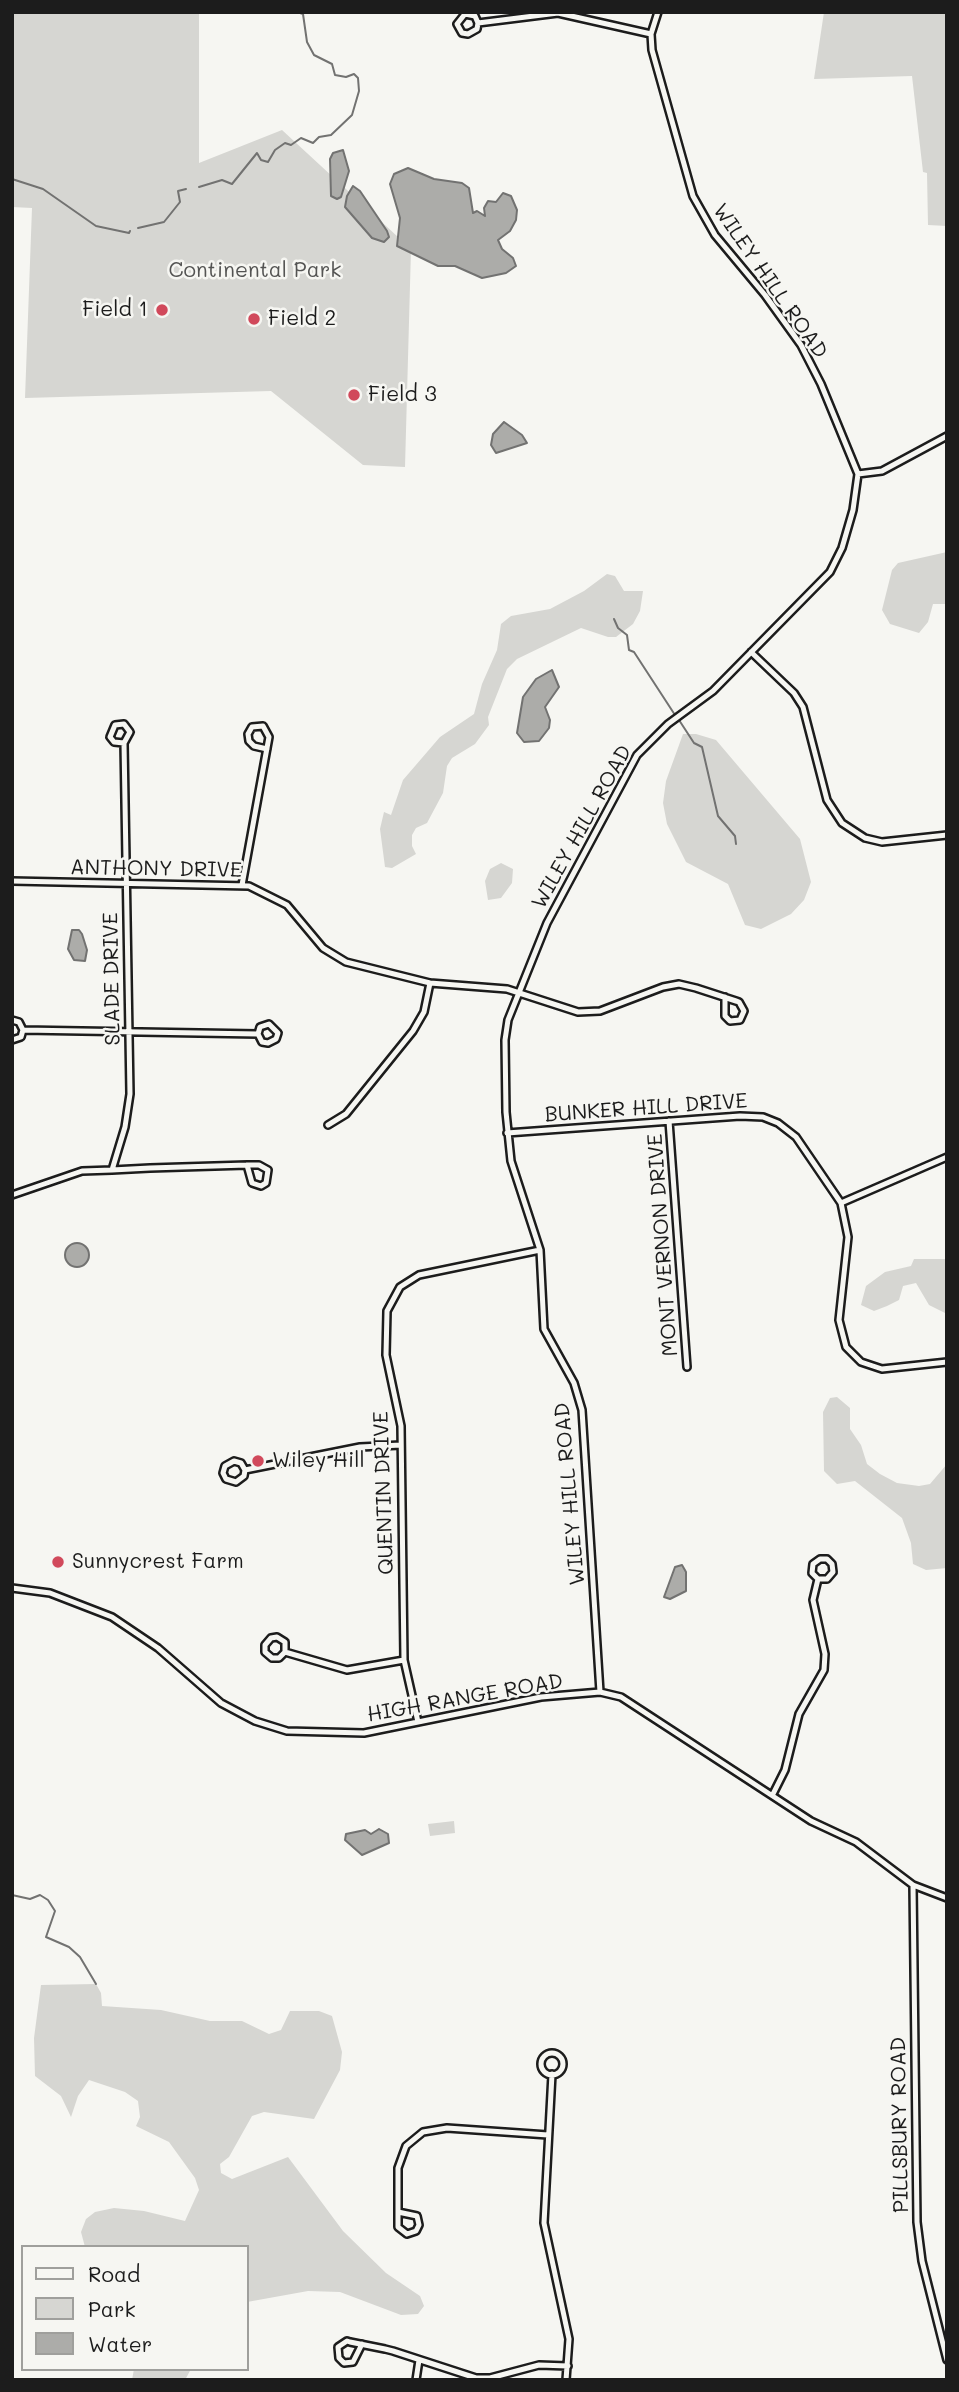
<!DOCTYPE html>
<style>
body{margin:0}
#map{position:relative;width:959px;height:2392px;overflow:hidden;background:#f6f6f2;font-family:Mali,sans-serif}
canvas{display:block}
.frame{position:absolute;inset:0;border:14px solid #1c1c1c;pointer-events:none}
.legend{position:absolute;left:21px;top:2245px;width:228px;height:126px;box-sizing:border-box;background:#f6f6f2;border:2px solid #9f9f9c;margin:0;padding:9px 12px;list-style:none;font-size:21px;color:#1c1c1c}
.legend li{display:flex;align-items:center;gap:14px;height:35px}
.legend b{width:35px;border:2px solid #9f9f9c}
</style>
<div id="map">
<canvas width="959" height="2392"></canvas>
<div class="frame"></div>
<ul class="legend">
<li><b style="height:9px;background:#f6f6f2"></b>Road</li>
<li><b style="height:19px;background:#d6d6d2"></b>Park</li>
<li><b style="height:19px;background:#acaca9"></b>Water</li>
</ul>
</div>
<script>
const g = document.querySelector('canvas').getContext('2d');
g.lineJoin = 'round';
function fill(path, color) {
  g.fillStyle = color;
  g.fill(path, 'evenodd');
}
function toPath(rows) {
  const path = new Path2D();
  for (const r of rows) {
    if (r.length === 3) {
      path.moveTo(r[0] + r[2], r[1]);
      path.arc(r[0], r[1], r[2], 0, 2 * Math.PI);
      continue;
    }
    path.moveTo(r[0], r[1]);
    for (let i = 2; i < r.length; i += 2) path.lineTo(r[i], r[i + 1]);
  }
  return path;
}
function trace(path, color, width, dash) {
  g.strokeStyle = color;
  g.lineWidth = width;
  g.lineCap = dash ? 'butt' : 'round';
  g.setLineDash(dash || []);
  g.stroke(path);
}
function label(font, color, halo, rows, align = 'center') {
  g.font = font + ' Mali,sans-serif';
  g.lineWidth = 5;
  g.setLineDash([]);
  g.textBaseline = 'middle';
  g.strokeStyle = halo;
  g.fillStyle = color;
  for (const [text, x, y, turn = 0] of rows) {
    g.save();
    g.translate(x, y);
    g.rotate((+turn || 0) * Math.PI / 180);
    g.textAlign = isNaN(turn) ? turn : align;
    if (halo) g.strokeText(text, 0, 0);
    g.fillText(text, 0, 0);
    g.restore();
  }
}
fill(toPath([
 [12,12,199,12,199,163,282,130,411,249,405,467,363,465,271,391,25,398,32,208,12,207],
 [824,12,947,12,947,226,928,225,927,173,923,172,912,76,814,79],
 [947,552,947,604,933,604,928,622,919,633,890,624,882,610,892,570,898,563],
 [607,574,615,576,624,591,643,591,640,611,633,624,616,637,608,637,581,628,517,659,507,669,488,717,489,725,475,744,452,758,447,766,443,793,427,823,416,828,412,835,412,846,416,854,392,868,385,867,380,829,384,812,391,815,403,780,440,737,474,714,482,684,497,650,501,624,511,616,550,609,584,591],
 [683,734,696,734,716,740,800,839,811,882,804,900,791,914,761,929,745,925,728,884,686,862,667,824,663,803,666,781],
 [501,863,513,869,512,883,501,898,488,900,485,881,490,869],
 [914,1259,947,1259,947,1314,929,1305,916,1283,903,1286,899,1300,887,1306,874,1311,861,1305,866,1286,885,1272,911,1266],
 [837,1397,850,1408,850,1429,861,1445,867,1464,880,1474,897,1483,919,1486,930,1484,947,1464,947,1568,926,1570,913,1564,911,1543,902,1518,855,1481,837,1484,824,1471,823,1412,830,1398],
 [454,1821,455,1833,430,1836,428,1824],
 [96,1984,101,1993,102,2006,161,2010,210,2021,242,2021,269,2034,281,2030,290,2011,319,2011,332,2016,342,2052,340,2070,314,2119,264,2112,252,2116,229,2157,220,2164,221,2173,232,2179,288,2157,343,2231,386,2273,420,2296,424,2306,418,2314,401,2315,340,2292,308,2291,247,2302,247,2247,85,2247,81,2232,86,2219,95,2212,114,2208,144,2211,185,2221,199,2190,195,2178,169,2142,136,2126,140,2117,138,2101,125,2092,89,2080,78,2096,71,2117,61,2096,35,2076,34,2038,41,1985],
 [134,2369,191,2369,185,2380,132,2380]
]), '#d6d6d2');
const water = toPath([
 [343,150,349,171,341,197,337,199,331,196,330,159,333,153,343,150],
 [408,168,434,179,462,183,469,188,473,213,477,211,485,216,484,208,488,201,496,202,503,193,511,196,517,210,516,220,510,231,498,240,502,249,513,258,516,266,506,273,482,278,455,266,438,266,397,246,400,218,390,184,394,174,408,168],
 [353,186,360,191,387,231,389,237,384,242,372,238,345,207,347,196,353,186],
 [504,422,522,435,527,443,496,453,491,445,493,434,504,422],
 [552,670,559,687,545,707,550,720,549,728,539,741,524,742,517,733,523,697,536,679,552,670],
 [72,930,79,930,82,934,87,950,85,961,74,960,68,949,72,930],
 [77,1255,12],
 [682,1565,686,1572,686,1591,670,1599,664,1597,675,1567,682,1565],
 [379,1829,388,1834,389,1843,362,1855,345,1840,346,1834,365,1830,371,1834,379,1829]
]);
fill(water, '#acaca9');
trace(water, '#727271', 2);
trace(toPath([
 [12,179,43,189,96,226,129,233,130,231],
 [199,187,222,180,232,184,257,153,261,160,268,162,275,150,285,143,291,145,301,138,313,143,319,137,331,135,352,115,359,91,358,78,354,74,346,77,335,75,332,64,314,55,307,42,303,14,297,12],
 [138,228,164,222,180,202,178,191,186,189],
 [614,619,618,628,627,635,629,650,634,652,675,715],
 [679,720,694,743,702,747,718,816,735,836,736,844],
 [12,1895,30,1899,40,1895,48,1900,55,1911,46,1937,69,1947,80,1957,96,1984]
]), '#727271', 2);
const minor = toPath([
 [478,23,477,29,468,34,462,33,457,24,465,14,475,16,478,23,558,13,651,34],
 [858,474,882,471,947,436],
 [751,652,794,693,803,707,827,800,842,823,865,838,882,842,947,835],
 [12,881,249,886,287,905,323,948,346,962,430,983,507,989,578,1012,600,1011,663,987,679,984,696,988,736,1001,739,1002,744,1011,740,1020,730,1021,725,1016,725,997],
 [242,885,269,737,263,726,252,727,248,734,249,741,254,746,267,749],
 [12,1020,19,1022,23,1030],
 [23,1030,258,1034,262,1042,268,1043,276,1039,278,1033,269,1024,260,1027,258,1034],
 [12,1040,21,1037,23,1030],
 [669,1121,687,1367],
 [328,1125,346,1114,413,1031,424,1012,430,983],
 [507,1133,740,1116,763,1117,778,1123,796,1137,841,1203,947,1157],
 [112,1170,125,1127,130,1094,124,743,130,732,124,724,115,725,110,737,114,742,124,743],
 [12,1195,82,1171,112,1170,150,1168,182,1167,247,1165,259,1165,268,1170,266,1183,261,1186,252,1183,247,1165],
 [841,1203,848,1237,839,1320,846,1347,861,1362,882,1369,947,1362],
 [245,1470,244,1476,236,1482,226,1479,223,1473,225,1466,234,1461,241,1463,245,1470,360,1447,401,1445],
 [12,1588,50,1593,112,1617,158,1648,221,1703,255,1721,287,1731,364,1733,541,1697,600,1692,621,1697,811,1821,856,1842,913,1885,947,1898],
 [285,1652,279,1658,272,1658,265,1652,265,1645,271,1638,277,1637,285,1642,285,1652,347,1670,404,1660],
 [600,1692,582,1410,574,1383,544,1329,540,1250,511,1161,506,1112,505,1040,508,1020,547,923,637,755,668,724,713,691,830,572,842,548,853,510,858,474,821,384,801,345,765,295,715,235,693,196,652,50,651,34,658,12],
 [418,1722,404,1660,401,1426,386,1355,387,1311,400,1287,419,1275,540,1250],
 [773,1794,785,1770,799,1714,824,1670,825,1654,813,1600,818,1579,827,1579,833,1572,832,1564,827,1559,820,1559,813,1564,812,1573,818,1579],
 [913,1885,917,2222,922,2261,947,2360],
 [552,2064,11],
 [552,2074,544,2223,569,2339,566,2380],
 [398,2212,417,2216,419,2225,416,2231,407,2234,398,2227,398,2168,406,2146,423,2132,447,2128,548,2135],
 [362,2344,353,2362,344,2363,339,2358,338,2347,347,2341,350,2342,385,2349,393,2351,476,2378,490,2378,539,2365,568,2366],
 [416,2380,419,2360]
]);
trace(minor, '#1c1c1c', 10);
trace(minor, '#f6f6f2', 5);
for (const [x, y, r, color] of [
 [162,310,7,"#d1495b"],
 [254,319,7,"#d1495b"],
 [354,395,7,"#d1495b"],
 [258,1461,7,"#d1495b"],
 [58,1562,7,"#d1495b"]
]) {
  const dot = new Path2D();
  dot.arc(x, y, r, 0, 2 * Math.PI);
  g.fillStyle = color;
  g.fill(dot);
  trace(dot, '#f6f6f2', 2.5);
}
label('21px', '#545453', '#f6f6f2', [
 ["Continental Park",255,271]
]);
label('21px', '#1c1c1c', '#f6f6f2', [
 ["WILEY HILL ROAD",770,281,55],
 ["WILEY HILL ROAD",582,827,-61],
 ["ANTHONY DRIVE",156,869,1],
 ["SLADE DRIVE",112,979,-91],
 ["BUNKER HILL DRIVE",646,1108,-4],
 ["MONT VERNON DRIVE",663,1245,-94],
 ["QUENTIN DRIVE",384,1493,-92],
 ["WILEY HILL ROAD",570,1494,-95],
 ["HIGH RANGE ROAD",465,1698,-10],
 ["PILLSBURY ROAD",900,2125,-91]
]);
label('21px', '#1c1c1c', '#f6f6f2', [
 ["Field 1",148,310,"right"],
 ["Field 2",268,319],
 ["Field 3",368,395],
 ["Wiley Hill",272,1461],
 ["Sunnycrest Farm",72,1562]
], 'left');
</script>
